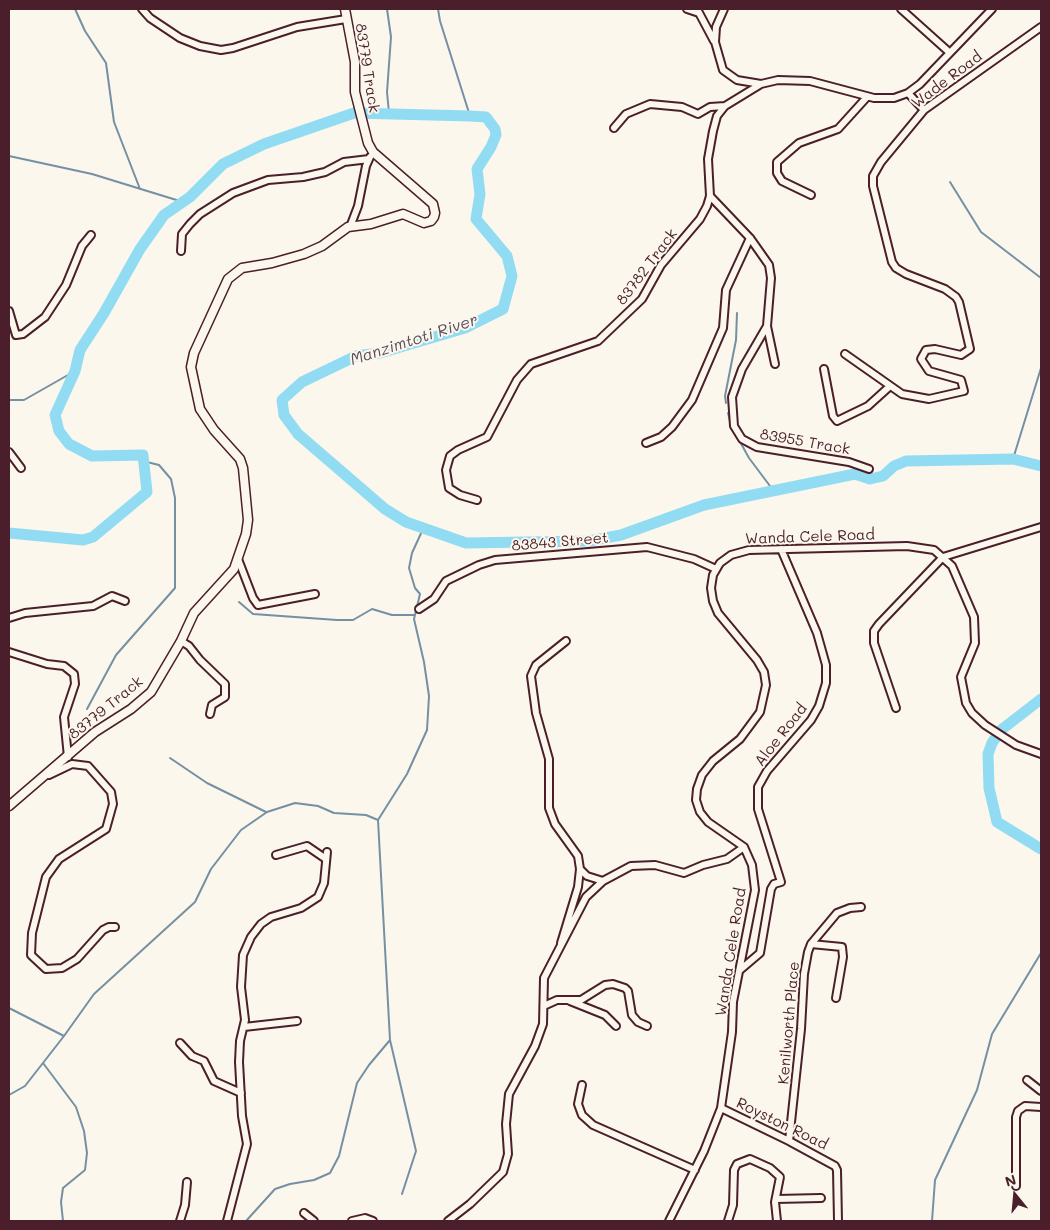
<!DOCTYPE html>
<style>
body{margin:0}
#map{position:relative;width:1050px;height:1230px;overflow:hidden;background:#fbf7ec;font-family:Mali,sans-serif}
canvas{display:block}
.frame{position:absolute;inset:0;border:10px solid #4a1f2b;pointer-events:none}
.north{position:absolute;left:990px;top:1170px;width:50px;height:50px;-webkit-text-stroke:4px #fbf7ec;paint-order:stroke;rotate:343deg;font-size:14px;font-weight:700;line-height:20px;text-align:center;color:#4a1f2b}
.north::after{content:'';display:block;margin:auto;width:18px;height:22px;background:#4a1f2b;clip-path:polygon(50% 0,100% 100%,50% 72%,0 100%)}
</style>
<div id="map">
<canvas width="1050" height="1230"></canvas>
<div class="frame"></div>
<div class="north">N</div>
</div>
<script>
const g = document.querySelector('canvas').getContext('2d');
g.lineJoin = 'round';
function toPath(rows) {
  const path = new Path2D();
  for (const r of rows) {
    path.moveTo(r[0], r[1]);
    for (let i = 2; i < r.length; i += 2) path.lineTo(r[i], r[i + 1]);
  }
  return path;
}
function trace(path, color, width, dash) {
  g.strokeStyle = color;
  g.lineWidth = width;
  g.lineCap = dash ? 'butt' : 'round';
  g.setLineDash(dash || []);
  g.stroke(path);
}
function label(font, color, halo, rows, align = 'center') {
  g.font = font + ' Mali,sans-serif';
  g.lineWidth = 4;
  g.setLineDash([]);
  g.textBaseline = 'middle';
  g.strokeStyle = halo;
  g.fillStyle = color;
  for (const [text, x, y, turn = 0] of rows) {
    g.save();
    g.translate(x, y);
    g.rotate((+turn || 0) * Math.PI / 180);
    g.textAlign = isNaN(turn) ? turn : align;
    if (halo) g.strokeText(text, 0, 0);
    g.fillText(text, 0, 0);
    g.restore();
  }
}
trace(toPath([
 [75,9,85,31,106,63,114,122,140,189],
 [387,9,391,37,387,92,389,113],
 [438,9,440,21,470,116],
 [9,156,92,174,183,202],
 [950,182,981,232,1041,278],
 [9,400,24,400,75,371],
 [726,403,725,396,736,340,737,313],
 [728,413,731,425],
 [739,440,749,458,773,490],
 [1013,459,1041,368],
 [239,602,253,614,337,620,353,620,372,609,392,615,415,615],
 [87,709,116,655,175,588,175,498,171,479,159,465,143,461],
 [170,758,207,783,266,812],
 [9,1008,64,1036],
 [43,1063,76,1107,84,1131,87,1153,85,1170,63,1188,61,1202,63,1221],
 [9,1095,25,1086,64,1036,94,994,195,902,211,869,241,830,267,812,295,803,318,806,334,813,366,815,378,820],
 [402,1194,416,1151,390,1040,378,820,407,774,427,730,429,696,424,662,414,619,420,594,415,588,409,568,412,553,423,529],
 [246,1221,275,1189,290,1184,314,1180,330,1173,339,1156,357,1083,369,1065,390,1040],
 [932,1221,935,1180,977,1090,992,1034,1041,953]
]), '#7590a3', 2);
trace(toPath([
 [9,533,83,540,93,537,147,492,143,455,92,456,69,444,59,431,55,415,75,371,80,350,104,313,140,249,164,215,190,197,223,164,264,144,354,113,470,116,486,117,495,129,496,135,491,147,477,169,480,194,476,219,507,256,512,276,503,309,465,328,380,353,356,356,302,382,282,400,284,415,298,434,385,509,406,522,466,543,589,541,621,535,704,505,855,474,870,479,883,476,894,466,906,461,1013,459,1041,466],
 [1041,699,1001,730,992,743,988,754,989,788,997,822,1041,849]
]), '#92dcf3', 11);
const minor = toPath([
 [142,9,150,18,180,38,200,46,221,50,233,48,297,27,346,19],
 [687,9,699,13],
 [697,9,714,41],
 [724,9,716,27,715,42,723,70,737,80,761,84],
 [901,9,949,52],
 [924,110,908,93,920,84,992,9],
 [614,128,626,114,650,104,682,107,698,114,710,107,725,106],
 [811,195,782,181,777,173,777,162,799,143,838,129,867,97],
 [710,196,750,238,769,265,771,278,767,326,775,364],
 [350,227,358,206,366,166,370,157],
 [181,251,182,234,190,224,200,214,233,193,268,180,303,177,325,172,344,162,369,159],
 [9,311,16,335,23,334,45,317,66,285,82,246,91,235],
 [767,326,742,369,732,397,734,426,742,439,757,447,849,462,869,469],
 [845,354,902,394,929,399,964,391,961,380,929,371,921,359,926,350,935,349,961,355,970,349,959,302,956,297,945,289,906,274,896,268,892,262,873,186,873,176,881,162,924,110,1041,27],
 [824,369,833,416,837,421,868,406,889,387],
 [646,443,661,437,672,427,692,400,723,328,726,290,750,238],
 [9,452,21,468],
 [477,500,460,495,449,488,446,470,450,456,458,450,487,437,517,380,531,364,598,341,642,299,661,265,700,219,707,206,710,196,708,159,713,131,717,116,725,106,761,84,778,80,810,81,874,98,894,98,908,93],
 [238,559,253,598,258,605,315,594],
 [419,609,434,599,446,581,479,565,495,560,647,547,694,559,716,569],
 [9,618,25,613,93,606,112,596,125,601],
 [181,641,189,646,200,660,225,684,225,697,212,705,210,714],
 [9,652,47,664,64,666,74,674,75,684,64,717,68,757],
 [896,708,874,643,874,631,879,624,943,557,1041,527],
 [49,775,72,764,88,766,111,792,113,804,106,829,59,859,46,877,32,933,31,955,46,969,62,968,77,959,103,930,109,927,115,927],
 [276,855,307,846,326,859],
 [580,869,587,876,603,881],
 [561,943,578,887,580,869,578,856,555,824,549,808,549,759,536,713,531,676,536,665,566,641],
 [811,944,842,947,843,957,836,998],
 [740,970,760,953,771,889,774,884,781,882,758,809,758,787,767,771,811,720,819,706,826,683,826,665,817,633,781,549],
 [570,1001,605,1015,616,1026],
 [546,1005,557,1000,581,1000,605,985,613,984,625,988,628,991,632,1015,638,1022,647,1026],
 [244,1027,297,1021],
 [180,1043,192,1056,204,1061,214,1081,241,1093],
 [1027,1080,1041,1091],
 [582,1085,578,1104,582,1115,593,1125,695,1170],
 [721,1108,789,1141,835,1166,837,1170,838,1221],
 [789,1141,801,1029,804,974,808,952,811,944,837,913,850,908,861,907],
 [1016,1186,1016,1117,1018,1111,1025,1106,1041,1107],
 [776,1199,821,1198],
 [304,1213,314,1221],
 [180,1221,185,1205,187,1182],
 [227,1221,247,1144,242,1116,239,1062,240,1041,245,1020,241,987,243,955,251,937,261,924,271,917,301,908,318,897,324,883,327,852],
 [352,1221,365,1218,373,1221],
 [448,1221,470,1204,503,1172,508,1154,506,1124,509,1094,535,1046,543,1024,544,978,586,897,603,881,631,866,655,865,684,873,703,865,727,859,744,847],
 [669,1221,704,1151,721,1108,732,1032,733,1002,755,890,752,865,744,847,708,822,700,812,696,800,697,789,702,775,713,761,740,739,760,712,766,685,764,672,757,660,718,613,713,601,711,588,713,575,720,563,731,555,749,550,907,546,934,550,952,566,974,617,975,643,961,677,966,703,972,713,985,725,1016,745,1041,754],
 [728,1221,733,1205,734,1170,737,1164,750,1159,770,1168,780,1177,775,1202,777,1221]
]);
const tertiary = toPath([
 [9,806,95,732,131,709,151,692,181,641,194,613,234,569,246,534,248,520,243,468,240,459,214,430,200,409,191,367,194,353,228,279,242,268,272,263,304,254,322,246,348,227,371,224,403,214,424,223,431,221,434,217,435,213,433,204,373,152,368,143,355,92,355,62,345,9]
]);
trace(minor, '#4a1f2b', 10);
trace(tertiary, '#4a1f2b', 11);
trace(minor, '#fbf7ec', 6);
trace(tertiary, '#fbf7ec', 8);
label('15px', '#4a1f2b', '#fbf7ec', [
 ["83779 Track",367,68,81],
 ["Wade Road",947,80,-37],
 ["83782 Track",647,267,-53],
 ["83955 Track",805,442,10],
 ["Wanda Cele Road",810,537,-2],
 ["83843 Street",560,542,-5],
 ["83779 Track",106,708,-39],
 ["Aloe Road",781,735,-52],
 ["Wanda Cele Road",731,952,-81],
 ["Kenilworth Place",789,1023,-85],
 ["Royston Road",782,1124,26]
]);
label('italic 16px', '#5c4e5d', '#fbf7ec', [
 ["Manzimtoti River",414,340,-18]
]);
</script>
